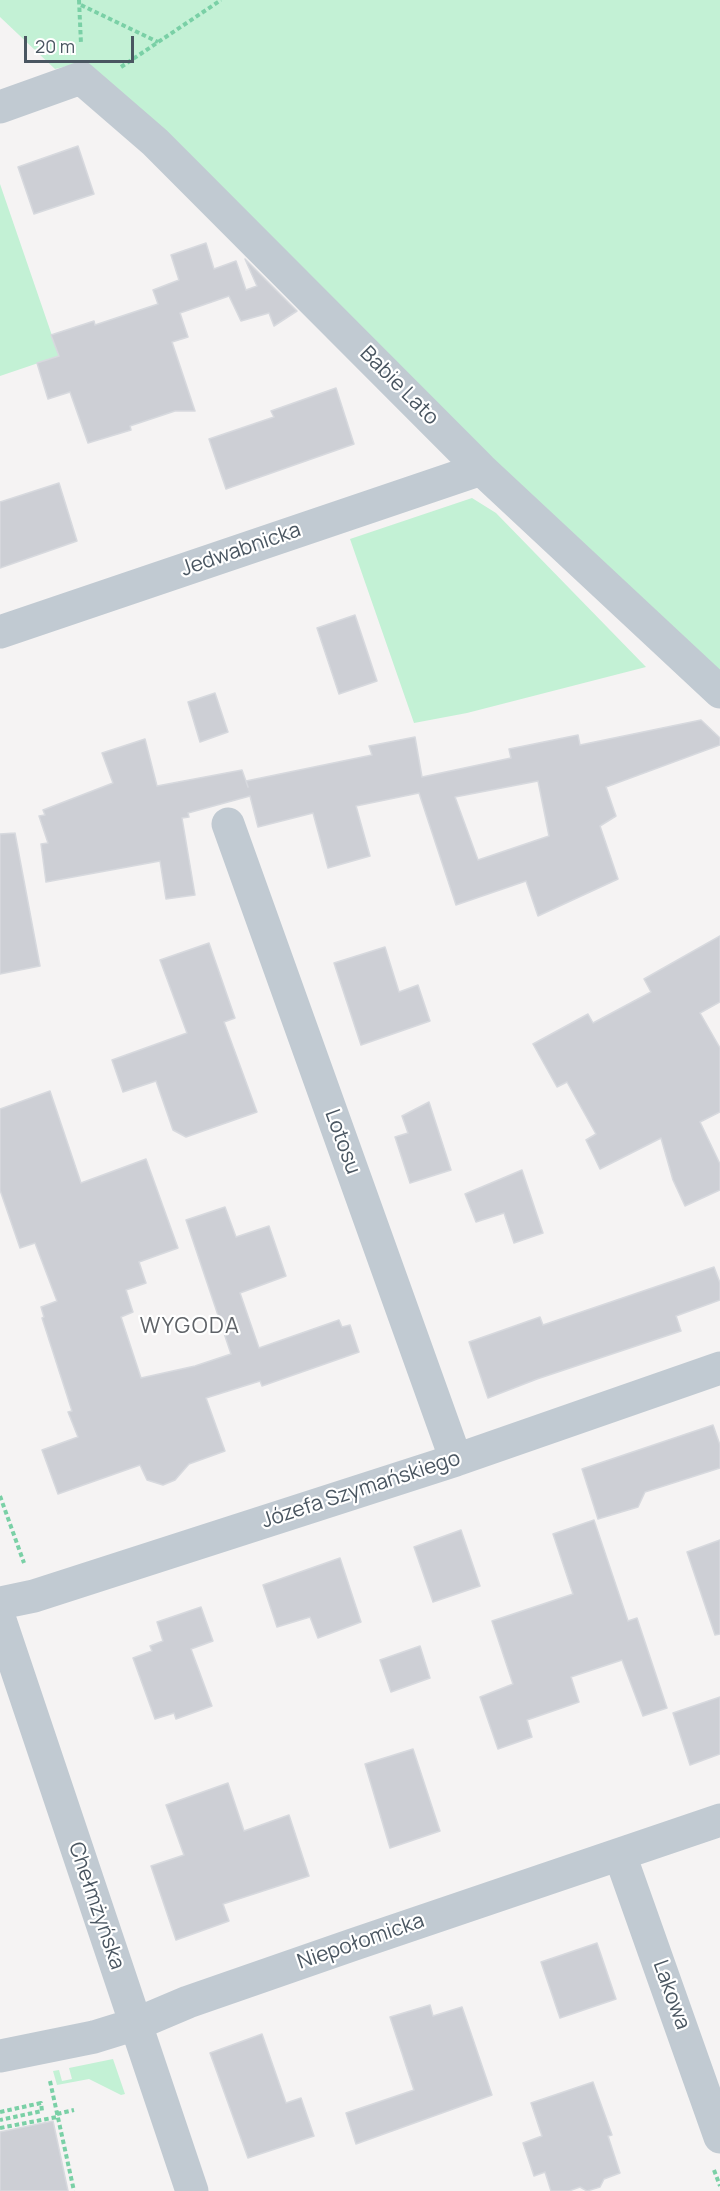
<!DOCTYPE html>
<meta charset="utf-8">
<style>
body{margin:0}
#map{position:relative;width:720px;height:2191px;overflow:hidden;background:#f5f3f3;font-family:Manrope,sans-serif}
canvas{display:block}
.scale{position:absolute;left:24px;top:36px;width:110px;height:27px;box-sizing:border-box;border:3px solid #4a5661;border-top:0;padding-left:8px;font-size:18px;line-height:21px;white-space:nowrap;color:#4a5661;-webkit-text-stroke:4px #fff;paint-order:stroke}
</style>
<div id="map">
<canvas width="720" height="2191"></canvas>
<div class="scale">20 m</div>
</div>
<script>
const g = document.querySelector('canvas').getContext('2d');
g.lineJoin = 'round';
function fill(path, color) {
  g.fillStyle = color;
  g.fill(path, 'evenodd');
}
function toPath(rows) {
  const path = new Path2D();
  for (const r of rows) {
    path.moveTo(r[0], r[1]);
    for (let i = 2; i < r.length; i += 2) path.lineTo(r[i], r[i + 1]);
  }
  return path;
}
function trace(path, color, width, dash) {
  g.strokeStyle = color;
  g.lineWidth = width;
  g.lineCap = dash ? 'butt' : 'round';
  g.setLineDash(dash || []);
  g.stroke(path);
}
function label(font, color, halo, rows, align = 'center') {
  g.font = font + ' Manrope,sans-serif';
  g.lineWidth = 4.5;
  g.setLineDash([]);
  g.textBaseline = 'middle';
  g.strokeStyle = halo;
  g.fillStyle = color;
  for (const [text, x, y, turn = 0] of rows) {
    g.save();
    g.translate(x, y);
    g.rotate((+turn || 0) * Math.PI / 180);
    g.textAlign = isNaN(turn) ? turn : align;
    if (halo) g.strokeText(text, 0, 0);
    g.fillText(text, 0, 0);
    g.restore();
  }
}
fill(toPath([
 [0,0,720,0,720,677,491,462,84,62,55,69,0,17],
 [0,184,59,356,0,376],
 [472,498,496,513,646,667,467,713,414,723,350,539],
 [113,2059,125,2094,121,2095,89,2079,57,2085,53,2071,59,2070,62,2081,72,2079,69,2068]
]), '#c3f1d5');
const building = toPath([
 [78,146,94,194,34,214,18,167,78,146],
 [206,243,214,269,236,261,246,290,257,286,245,259,297,311,274,326,269,313,241,321,229,296,180,313,188,337,172,342,195,411,175,411,130,426,131,430,88,443,70,392,48,399,37,363,59,356,51,335,94,321,95,325,158,304,153,290,179,280,171,255,206,243],
 [336,388,354,444,226,489,209,439,274,417,271,411,336,388],
 [59,483,77,541,0,568,0,502,59,483],
 [355,615,377,681,339,694,317,628,355,615],
 [215,693,228,732,200,742,188,702,215,693],
 [701,720,720,738,720,745,606,787,616,816,600,826,618,879,538,916,526,881,456,905,419,793,356,806,370,856,328,868,313,813,258,827,250,796,188,813,189,817,182,818,195,895,166,899,160,861,46,882,41,844,48,843,39,816,45,815,43,810,113,783,102,753,145,739,157,786,242,770,248,787,246,781,372,755,369,746,415,737,422,777,511,758,509,749,578,735,580,745,701,720],
 [538,781,549,836,478,860,455,797,538,781],
 [15,833,40,966,0,974,0,834,15,833],
 [720,936,720,1002,700,1013,720,1048,720,1112,700,1122,720,1164,720,1190,685,1206,673,1180,661,1138,600,1169,586,1140,596,1134,567,1082,557,1087,533,1044,588,1014,593,1023,651,992,644,979,720,936],
 [209,943,235,1018,224,1022,257,1112,186,1137,173,1130,156,1081,123,1092,112,1060,187,1033,160,960,209,943],
 [385,947,399,992,418,985,430,1021,361,1045,334,963,385,947],
 [50,1091,81,1183,146,1159,178,1248,139,1262,146,1283,126,1290,133,1312,121,1317,141,1378,195,1366,231,1354,186,1220,225,1207,236,1237,269,1226,286,1276,240,1293,259,1348,339,1320,342,1327,350,1325,359,1352,262,1386,260,1381,206,1398,225,1451,189,1464,175,1480,163,1485,147,1480,140,1465,58,1494,42,1450,78,1437,68,1412,72,1411,42,1318,44,1317,41,1307,57,1301,35,1243,20,1248,0,1190,0,1109,50,1091],
 [429,1102,451,1170,410,1183,395,1137,408,1133,402,1116,429,1102],
 [522,1170,543,1233,514,1243,504,1213,476,1222,465,1194,522,1170],
 [714,1267,720,1283,720,1300,676,1316,681,1331,537,1379,488,1398,469,1342,540,1317,543,1325,714,1267],
 [713,1425,720,1445,720,1468,645,1492,638,1507,598,1519,582,1469,713,1425],
 [594,1520,628,1621,637,1618,667,1708,643,1716,622,1660,571,1677,579,1702,527,1720,532,1737,498,1749,480,1697,513,1684,492,1621,573,1594,553,1534,594,1520],
 [461,1530,480,1586,433,1602,414,1547,461,1530],
 [720,1540,720,1634,715,1635,687,1552,720,1540],
 [340,1558,361,1622,318,1638,310,1617,277,1627,263,1585,340,1558],
 [201,1607,213,1641,191,1649,212,1706,176,1719,174,1713,155,1719,133,1658,152,1651,150,1646,163,1641,157,1622,201,1607],
 [420,1646,430,1678,391,1692,380,1660,420,1646],
 [720,1697,720,1754,690,1765,673,1713,720,1697],
 [413,1749,440,1831,390,1848,365,1764,413,1749],
 [228,1783,244,1831,289,1815,309,1876,223,1904,229,1921,176,1940,151,1866,184,1855,166,1805,228,1783],
 [597,1943,616,1999,560,2018,541,1962,597,1943],
 [430,2005,433,2016,462,2007,492,2095,356,2144,346,2113,414,2090,390,2017,430,2005],
 [262,2034,286,2103,301,2098,314,2136,248,2158,210,2053,262,2034],
 [593,2082,612,2135,608,2136,620,2173,604,2179,600,2187,587,2191,580,2187,569,2191,551,2191,545,2172,534,2176,523,2143,542,2136,531,2103,593,2082],
 [53,2121,68,2191,0,2191,0,2132,53,2121]
]);
fill(building, '#cdcfd5');
trace(building, '#d7d9de', 1.5);
trace(toPath([
 [79,0,81,44],
 [81,5,158,42],
 [121,67,221,0],
 [0,1496,24,1563],
 [50,2081,74,2191],
 [0,2112,41,2103,42,2111,0,2120],
 [57,2114,74,2110],
 [0,2128,57,2117],
 [714,2170,720,2186]
]), '#7ad0a6', 4, [4.5, 3]);
trace(toPath([
 [0,107,81,78,155,142,481,469,720,692],
 [0,632,481,469],
 [228,824,456,1460],
 [0,1603,34,1596,456,1460,720,1368],
 [0,1620,192,2191],
 [620,1855,720,2137],
 [0,2056,94,2037,136,2024,188,2002,352,1945,720,1820]
]), '#c1cad2', 33);
label('21px', '#4a5661', '#fff', [
 ["Babie Lato",399,386,45],
 ["Jedwabnicka",241,550,-19],
 ["Lotosu",342,1142,70],
 ["Józefa Szymańskiego",361,1490,-18],
 ["Chełmżyńska",96,1906,71],
 ["Niepołomicka",361,1942,-19],
 ["Lakowa",671,1995,70]
]);
g.letterSpacing = '1.5px';
label('22px', '#5f6368', '#fff', [
 ["WYGODA",190,1327]
]);
g.letterSpacing = '0px';
</script>
